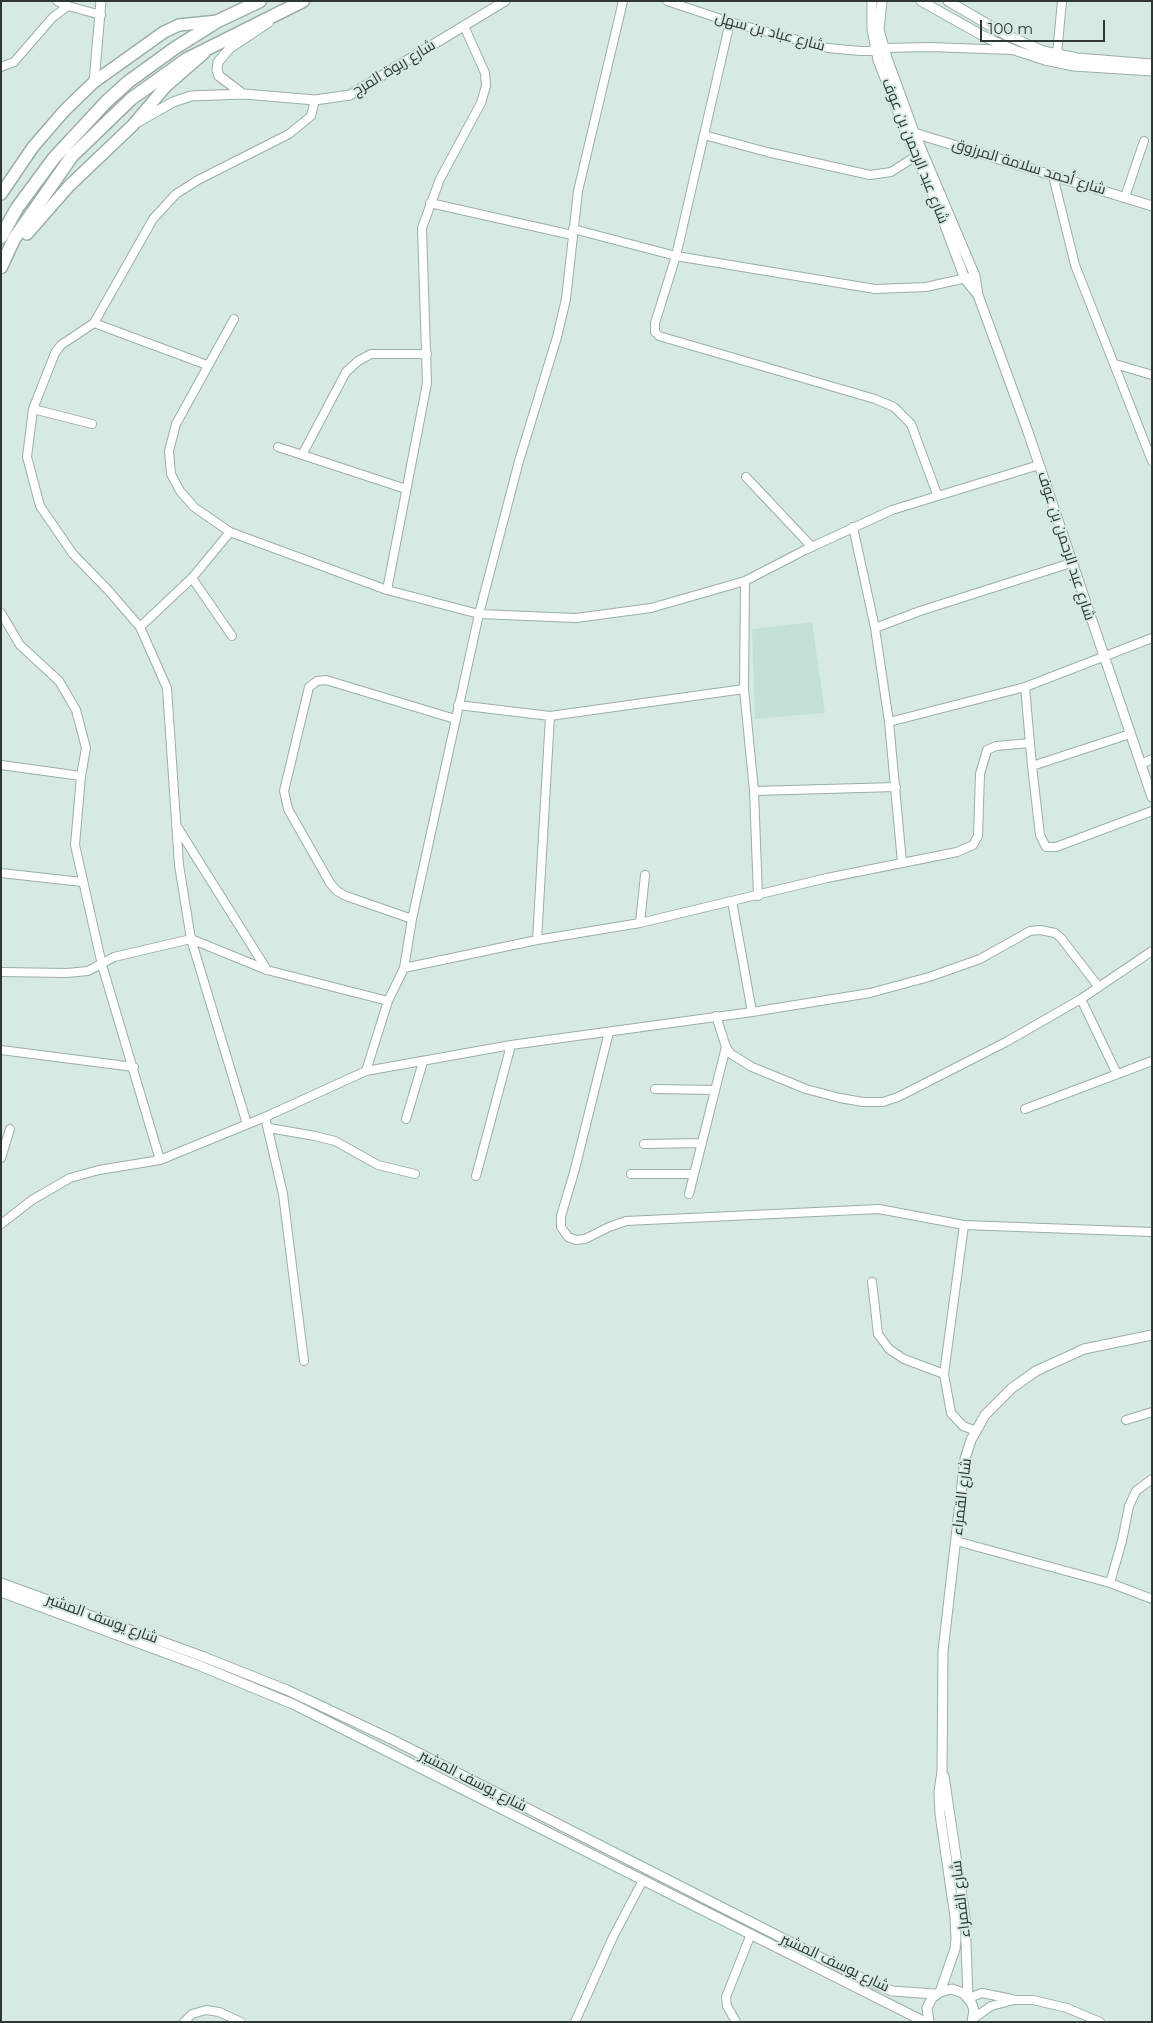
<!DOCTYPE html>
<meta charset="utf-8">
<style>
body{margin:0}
#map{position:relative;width:1153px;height:2023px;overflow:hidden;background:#d6eae3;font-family:Montserrat,sans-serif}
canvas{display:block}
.frame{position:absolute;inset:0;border:2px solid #2f3735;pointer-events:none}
.scale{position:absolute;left:980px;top:20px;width:125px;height:22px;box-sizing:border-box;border:2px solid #2f3735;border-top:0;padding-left:6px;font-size:15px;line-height:18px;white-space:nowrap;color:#2f3735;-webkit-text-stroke:4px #d6eae3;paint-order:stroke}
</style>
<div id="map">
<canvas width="1153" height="2023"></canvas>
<div class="frame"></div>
<div class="scale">100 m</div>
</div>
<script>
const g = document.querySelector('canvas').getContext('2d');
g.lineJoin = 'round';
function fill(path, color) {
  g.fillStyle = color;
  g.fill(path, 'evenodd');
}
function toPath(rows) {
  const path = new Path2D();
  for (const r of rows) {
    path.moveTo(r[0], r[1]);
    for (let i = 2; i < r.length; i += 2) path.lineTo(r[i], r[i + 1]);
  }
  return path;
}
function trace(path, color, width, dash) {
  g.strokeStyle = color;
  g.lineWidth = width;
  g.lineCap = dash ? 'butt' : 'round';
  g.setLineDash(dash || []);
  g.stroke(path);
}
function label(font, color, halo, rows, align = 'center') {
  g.font = font + ' Montserrat,Cairo,sans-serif';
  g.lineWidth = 4;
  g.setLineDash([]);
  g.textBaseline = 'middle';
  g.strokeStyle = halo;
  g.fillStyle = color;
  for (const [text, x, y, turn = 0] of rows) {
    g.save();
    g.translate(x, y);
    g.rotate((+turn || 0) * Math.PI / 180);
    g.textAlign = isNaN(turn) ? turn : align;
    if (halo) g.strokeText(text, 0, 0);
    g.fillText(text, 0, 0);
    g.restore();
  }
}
fill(toPath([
 [812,622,825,713,755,719,752,629]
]), '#c4e1d6');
const minor = toPath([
 [57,1,68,6],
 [667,1,730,22,828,48,860,51,875,51],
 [730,22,676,256,655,323,655,332,659,336,875,399,894,407,911,424,937,494],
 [884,48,930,47,1012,50],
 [1057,54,1062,1],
 [1,67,14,62,53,17,68,6,101,15],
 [704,135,767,152,870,175,891,172,916,156],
 [1053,176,1075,265,1152,461],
 [1125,197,1144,141],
 [430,203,572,235],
 [573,229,676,256,875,289,926,287,975,276],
 [234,319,176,424,169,451,171,474,180,491,194,507,230,532,387,590,479,614,576,618,651,608,745,581,805,550,892,510,1039,465],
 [94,323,207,365],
 [1115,364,1152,375],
 [33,409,92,424],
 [278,447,406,489],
 [302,455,346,372,358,361,371,354,427,354],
 [746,477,812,547],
 [853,527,875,628,889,722,902,862],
 [192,578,232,636],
 [745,581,744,689,754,791,758,896],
 [387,590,427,383,422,228,440,179,481,103,486,86,485,73,464,26],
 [1,613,20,645,59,681,76,710,86,748,81,776,75,845,102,965,160,1160],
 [140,627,192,578,230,532],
 [875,628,920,611,1071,563],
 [1025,687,1032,766,1130,734],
 [458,705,550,716,744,689],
 [889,722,1025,687,1152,638],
 [1141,764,1152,759],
 [1,765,81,776],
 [1032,766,1040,835,1046,847,1056,847,1152,811],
 [754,791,896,787],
 [176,825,267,970],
 [1,873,82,882],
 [732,901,752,1012],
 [412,919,346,896,337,891,330,883,288,809,284,791,309,687,317,681,326,680,455,719],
 [640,923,645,875],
 [537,940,550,716],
 [404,968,537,940,640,923,827,878,957,852,973,845,978,836,980,774,987,750,996,746,1030,743],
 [1,972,67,973,88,971,114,957,191,939,267,970,388,1001],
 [1081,999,1117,1074],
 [716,1016,726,1047,731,1054,752,1067,806,1089,840,1098,863,1102,883,1102,898,1097,1006,1042,1081,999,1152,951],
 [609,1032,575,1169,561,1216,561,1227,568,1237,576,1240,585,1239,609,1227,626,1221,879,1209,964,1225,1152,1232],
 [1,1050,134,1067],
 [366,1071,388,1001,404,968,412,919,479,614,519,461,557,337,566,299,578,191,623,1],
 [655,1089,715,1090],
 [1025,1109,1152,1061],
 [265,1117,283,1194,304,1361],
 [406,1119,423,1062],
 [247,1124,191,939,179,865,167,688,140,627,108,590,73,554,40,506,27,457,33,409,55,353,61,345,94,323,153,219,176,194,198,180,289,134,311,116,315,100],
 [269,1128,315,1136,335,1141,378,1165,415,1174],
 [644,1144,702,1143],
 [1,1158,10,1129],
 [631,1174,694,1174],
 [476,1176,511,1045],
 [689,1194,726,1047],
 [1,1224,32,1200,70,1178,99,1170,160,1160,265,1117,366,1071,511,1045,752,1012,870,993,929,977,980,959,1030,931,1040,930,1055,933,1061,938,1098,986],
 [964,1225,944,1374,951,1413,963,1426,976,1431],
 [872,1282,878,1334,889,1349,904,1359,944,1374],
 [1126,1420,1152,1412],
 [956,1541,1110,1583,1152,1599],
 [1110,1583,1122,1541,1129,1506,1136,1491,1152,1479],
 [969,1998,982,1993,1012,1999],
 [973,2019,991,2006,1014,2000,1033,2000,1067,2008,1100,2022],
 [184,2022,192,2014,206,2010,219,2012,241,2022],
 [575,2022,613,1937,643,1880],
 [736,2022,727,2006,726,1997,751,1934]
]);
const tertiary = toPath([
 [872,1,872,29,878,60,906,133,937,204,965,279,978,295],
 [882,1,879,30,887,58,914,132,975,276,978,295,1027,429,1152,797],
 [921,1,987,38,1014,50,1045,60,1074,66,1152,71],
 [948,1,1006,35,1043,51,1077,58,1152,64],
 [94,82,101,1],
 [243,94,219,76,217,70,218,62,230,48,269,22],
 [138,122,173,102,191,96,244,94,315,100,350,95,505,1],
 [911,132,1152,206],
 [1,1583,204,1657,287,1690,393,1740,855,1975,892,1991,935,1994],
 [1,1592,198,1665,295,1705,925,2022],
 [944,1776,965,1917,968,1997],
 [940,1992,955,1949,956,1939,955,1917,940,1814,939,1792,942,1771,943,1651,965,1459,971,1440,985,1415,1012,1388,1036,1371,1084,1349,1152,1335],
 [929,2022,927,2008,932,1998,940,1992,952,1989,963,1993,971,2002,974,2010,972,2022]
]);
const primary = toPath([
 [1,194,33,147,65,110,94,82,164,32,179,25,218,21],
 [27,234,69,186,133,125,166,86,204,53]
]);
const trunk = toPath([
 [1,237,17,208,54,158,106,102,128,82,175,48,218,21,260,1],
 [1,267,14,239,72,156,131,99,187,59,303,1]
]);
trace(minor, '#9baea7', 10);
trace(tertiary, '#9baea7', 11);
trace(primary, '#9baea7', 14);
trace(trunk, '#9baea7', 15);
trace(minor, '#fff', 8);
trace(tertiary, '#fff', 9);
trace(primary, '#fff', 11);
trace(trunk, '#fff', 12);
label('15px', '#2f3735', '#d6eae3', [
 ["شارع عباد بن سهل",770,32,15],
 ["شارع ربوة المرج",394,68,-31],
 ["شارع عبد الرحمن بن عوف",915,151,68],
 ["شارع أحمد سلامة المرزوق",1029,167,17],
 ["شارع عبد الرحمن بن عوف",1066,546,72],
 ["شارع القمراء",962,1497,-83],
 ["شارع يوسف المشير",102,1619,20],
 ["شارع يوسف المشير",473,1781,27],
 ["شارع القمراء",961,1899,-97],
 ["شارع يوسف المشير",835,1963,25]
]);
</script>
